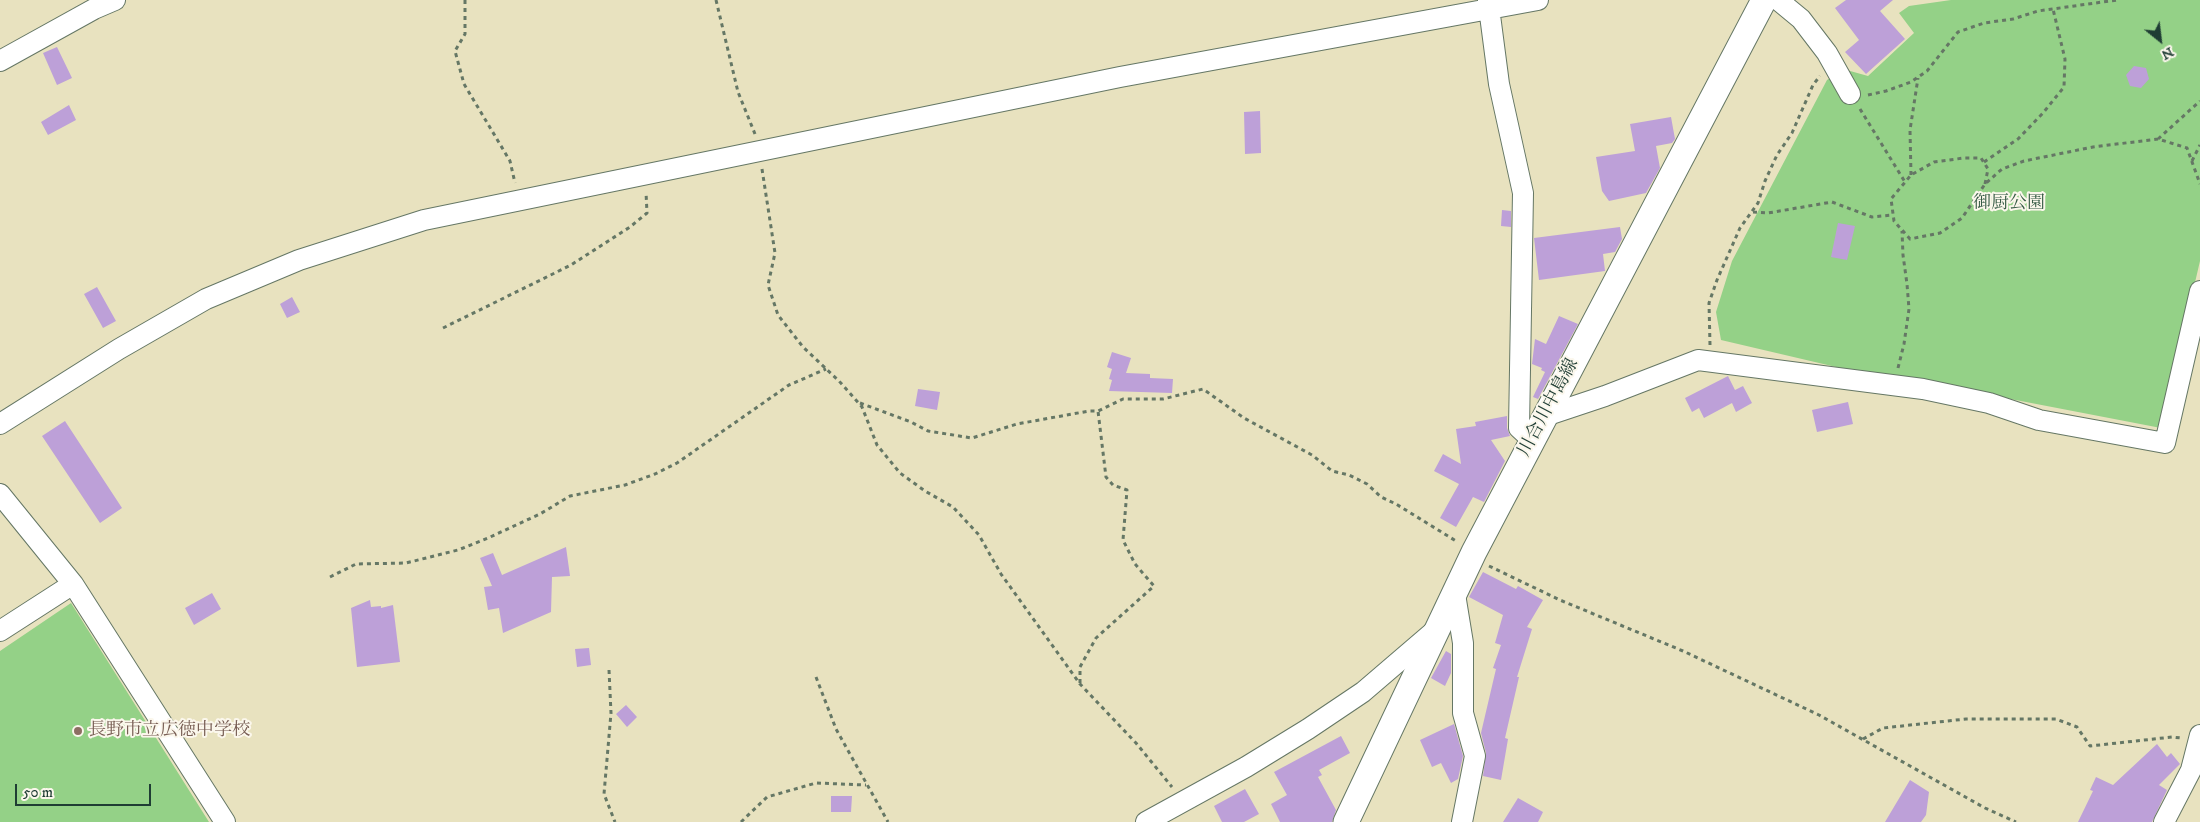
<!DOCTYPE html>
<meta charset="utf-8">
<style>
body{margin:0}
#map{position:relative;width:2200px;height:822px;overflow:hidden;background:#e8e2bf;font-family:"IM FELL DW Pica",serif}
canvas{display:block}
.north{position:absolute;left:2135px;top:15px;width:50px;height:50px;-webkit-text-stroke:4px #fbf7ec;paint-order:stroke;rotate:151deg;font-size:14px;font-weight:700;line-height:20px;text-align:center;color:#1f3d34}
.north::after{content:'';display:block;margin:auto;width:18px;height:22px;background:#1f3d34;clip-path:polygon(50% 0,100% 100%,50% 72%,0 100%)}
.scale{position:absolute;left:15px;top:784px;width:136px;height:22px;box-sizing:border-box;border:2px solid #1f3d34;border-top:0;padding-left:6px;font-size:15px;line-height:18px;white-space:nowrap;color:#1f3d34;-webkit-text-stroke:4px #fbf7ec;paint-order:stroke}
</style>
<div id="map">
<canvas width="2200" height="822"></canvas>
<div class="north">N</div>
<div class="scale">50 m</div>
</div>
<script>
const g = document.querySelector('canvas').getContext('2d');
g.lineJoin = 'round';
function fill(path, color) {
  g.fillStyle = color;
  g.fill(path, 'evenodd');
}
function toPath(rows) {
  const path = new Path2D();
  for (const r of rows) {
    path.moveTo(r[0], r[1]);
    for (let i = 2; i < r.length; i += 2) path.lineTo(r[i], r[i + 1]);
  }
  return path;
}
function trace(path, color, width, dash) {
  g.strokeStyle = color;
  g.lineWidth = width;
  g.lineCap = dash ? 'butt' : 'round';
  g.setLineDash(dash || []);
  g.stroke(path);
}
function label(font, color, halo, rows, align = 'center') {
  g.font = font + ' "IM FELL DW Pica","Noto Serif JP",serif';
  g.lineWidth = 4;
  g.setLineDash([]);
  g.textBaseline = 'middle';
  g.strokeStyle = halo;
  g.fillStyle = color;
  for (const [text, x, y, turn = 0] of rows) {
    g.save();
    g.translate(x, y);
    g.rotate((+turn || 0) * Math.PI / 180);
    g.textAlign = isNaN(turn) ? turn : align;
    if (halo) g.strokeText(text, 0, 0);
    g.fillText(text, 0, 0);
    g.restore();
  }
}
fill(toPath([
 [1951,0,2200,0,2200,261,2161,428,1917,381,1866,374,1721,340,1716,312,1732,261,1827,80,1843,69,1868,76,1914,33,1899,13,1909,6],
 [71,603,209,822,0,822,0,651]
]), '#94d187');
fill(toPath([
 [1846,0,1893,0,1880,11,1905,39,1866,74,1845,52,1859,40,1835,8],
 [57,47,72,78,57,85,43,53],
 [2134,66,2146,68,2149,79,2141,88,2130,86,2126,75],
 [69,105,76,120,48,135,41,122],
 [1260,111,1261,153,1245,154,1244,112],
 [1671,117,1675,139,1672,143,1656,146,1660,168,1646,193,1609,201,1602,191,1596,157,1635,151,1630,124],
 [1502,210,1511,211,1511,227,1501,226],
 [1838,223,1855,226,1847,260,1831,257],
 [1620,227,1622,239,1615,252,1603,254,1605,271,1539,280,1534,238],
 [97,287,116,321,103,328,84,294],
 [292,297,300,312,287,318,280,304],
 [1559,316,1578,324,1538,399,1533,397,1545,372,1541,370,1542,368,1532,364,1535,339,1546,344],
 [1112,352,1131,358,1126,373,1150,374,1150,378,1173,379,1172,393,1109,391,1112,380,1109,379,1112,369,1107,367],
 [1728,376,1735,390,1743,386,1752,403,1736,412,1732,403,1704,418,1699,408,1692,412,1685,398],
 [918,389,940,392,937,410,915,406],
 [1848,402,1853,424,1817,432,1812,410],
 [1507,416,1507,428,1510,436,1491,440,1505,461,1484,502,1473,497,1456,527,1440,518,1459,484,1434,471,1443,454,1461,464,1456,429,1476,426,1475,422],
 [65,421,122,508,100,523,42,436],
 [566,547,570,576,552,577,551,612,503,633,499,608,488,610,484,587,492,586,480,558,493,553,502,575],
 [1483,572,1516,589,1518,586,1543,600,1527,627,1532,629,1517,677,1519,677,1505,738,1508,739,1501,780,1483,776,1486,753,1481,733,1496,669,1493,668,1501,645,1495,643,1503,615,1469,597],
 [212,593,221,609,194,625,185,608],
 [370,600,371,607,381,606,381,608,393,605,400,662,357,667,351,608],
 [589,648,591,665,577,667,575,649],
 [1446,651,1451,654,1451,673,1445,686,1431,678],
 [626,705,637,717,627,727,616,714],
 [1454,724,1463,756,1458,779,1451,783,1441,763,1432,767,1420,740],
 [1341,736,1350,753,1319,770,1322,775,1318,777,1336,810,1332,822,1280,822,1271,804,1287,795,1274,772],
 [2157,744,2167,757,2171,753,2180,764,2159,785,2167,790,2152,822,2078,822,2093,791,2090,790,2096,777,2113,785],
 [1910,780,1929,792,1926,815,1921,822,1885,822],
 [1245,789,1259,814,1244,822,1222,822,1214,806],
 [831,796,852,796,851,812,831,812],
 [1518,798,1543,812,1538,822,1503,822]
]), '#bda0d8');
const minor = toPath([
 [1488,0,1499,84,1523,193,1519,428,1532,440],
 [1778,0,1801,19,1827,53,1850,94],
 [0,61,94,9,115,0],
 [1545,416,1605,396,1698,360,1923,389,1989,403,2039,420,2165,443,2200,291],
 [0,424,119,349,206,299,299,260,424,220,1120,77,1538,0],
 [0,494,73,584,225,822],
 [1455,594,1463,643,1463,713,1475,756,1462,822],
 [0,631,73,584],
 [1146,822,1246,767,1308,729,1363,692,1433,632],
 [2164,822,2191,770,2200,735]
]);
const major = toPath([
 [1346,822,1474,552,1764,0]
]);
trace(minor, '#657765', 22);
trace(major, '#657765', 27);
trace(toPath([
 [465,0,465,34,455,51,464,84,510,161,515,183],
 [716,0,738,92,755,134],
 [1868,95,1886,91,1911,82,1927,71,1958,32,1984,23,2013,19,2038,11,2117,0],
 [1860,109,1905,182],
 [2158,139,2200,101],
 [2192,161,2200,145],
 [1984,162,2018,139,2043,113,2064,87,2065,59,2053,9],
 [762,169,775,253,768,285,778,315,803,347,839,381,862,407,877,445,900,473,925,491,953,507,979,535,1001,574,1080,684,1136,743,1172,787],
 [1911,175,1910,130,1918,78],
 [1985,184,1988,169,1981,158,1964,158,1934,162,1911,175,1891,199,1894,221,1910,239,1940,233,1962,218,1985,184,2002,169,2024,161,2093,147,2158,139,2187,148,2200,184],
 [1753,212,1768,213,1832,202,1872,217,1893,215],
 [443,328,571,265,630,227,647,213,646,192],
 [1710,345,1709,303,1717,280,1740,228,1758,203,1765,181,1777,155,1792,133,1813,85,1820,76],
 [1898,368,1904,344,1909,309,1907,284,1903,255,1902,231],
 [860,403,911,422,928,431,972,438,1017,424,1089,411,1098,411,1123,399,1163,399,1203,389,1244,418,1312,455,1332,471,1349,475,1367,484,1381,497,1396,504,1456,541],
 [1489,566,1560,600,1683,651,1819,715,1985,808,2016,822],
 [330,577,356,564,406,563,458,550,488,538,540,514,570,496,625,485,655,474,677,463,789,385,826,369],
 [609,670,611,713,604,794,615,822],
 [816,677,836,729,888,822],
 [1080,683,1080,667,1096,638,1154,586,1135,564,1123,540,1127,490,1113,485,1106,477,1098,411],
 [1863,739,1883,728,1966,719,2056,719,2077,727,2090,746,2172,737,2181,738],
 [741,822,767,797,816,783,866,785]
]), '#657765', 3, [4, 4]);
trace(minor, '#fff', 20);
trace(major, '#fff', 25);
for (const [x, y, r, color] of [
 [78,731,5,"#8d6e63"]
]) {
  const dot = new Path2D();
  dot.arc(x, y, r, 0, 2 * Math.PI);
  g.fillStyle = color;
  g.fill(dot);
  trace(dot, '#fbf7ec', 2);
}
label('18px', '#365b45', '#fbf7ec', [
 ["御厨公園",2009,204]
]);
label('18px', '#1f3d34', '#fbf7ec', [
 ["川合川中島線",1549,408,-62]
]);
label('18px', '#785e54', '#fbf7ec', [
 ["長野市立広徳中学校",88,731]
], 'left');
</script>
